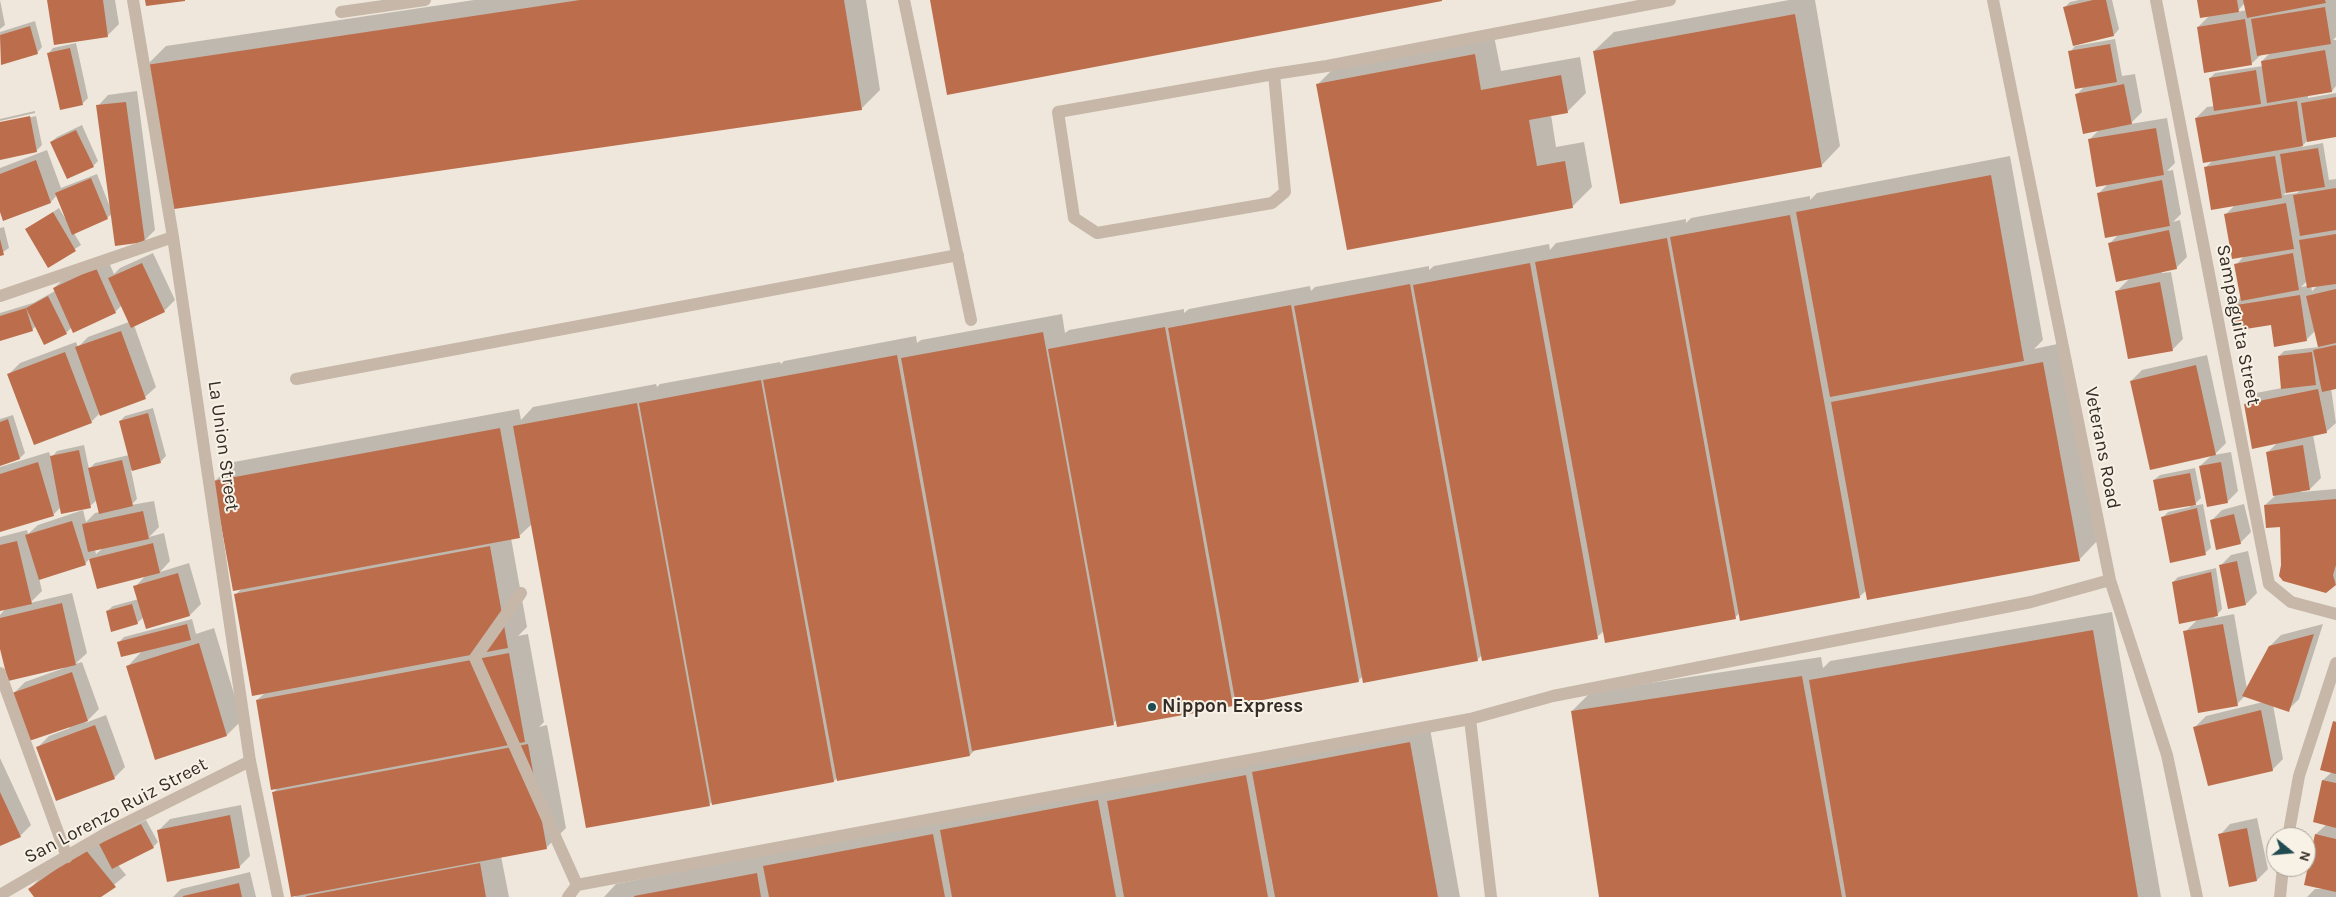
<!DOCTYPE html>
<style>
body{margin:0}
#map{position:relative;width:2336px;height:897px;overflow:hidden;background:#efe7db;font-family:Karla,sans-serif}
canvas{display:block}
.north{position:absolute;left:2266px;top:827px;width:50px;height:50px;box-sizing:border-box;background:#f7f1e6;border:1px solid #a9a29a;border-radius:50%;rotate:107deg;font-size:14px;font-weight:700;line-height:20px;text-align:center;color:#342c27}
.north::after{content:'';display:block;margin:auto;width:18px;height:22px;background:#204b51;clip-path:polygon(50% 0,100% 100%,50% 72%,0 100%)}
</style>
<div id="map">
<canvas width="2336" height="897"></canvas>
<div class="north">N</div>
</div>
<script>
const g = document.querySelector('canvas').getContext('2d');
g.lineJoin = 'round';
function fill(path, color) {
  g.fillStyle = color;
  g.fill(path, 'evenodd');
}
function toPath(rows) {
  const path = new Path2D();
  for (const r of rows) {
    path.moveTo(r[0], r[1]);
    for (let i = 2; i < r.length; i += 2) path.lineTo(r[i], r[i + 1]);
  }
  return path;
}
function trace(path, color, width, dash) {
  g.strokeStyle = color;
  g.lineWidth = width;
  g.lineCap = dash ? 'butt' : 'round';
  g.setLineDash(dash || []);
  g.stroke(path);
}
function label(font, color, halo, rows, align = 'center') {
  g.font = font + ' Karla,sans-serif';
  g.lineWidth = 4;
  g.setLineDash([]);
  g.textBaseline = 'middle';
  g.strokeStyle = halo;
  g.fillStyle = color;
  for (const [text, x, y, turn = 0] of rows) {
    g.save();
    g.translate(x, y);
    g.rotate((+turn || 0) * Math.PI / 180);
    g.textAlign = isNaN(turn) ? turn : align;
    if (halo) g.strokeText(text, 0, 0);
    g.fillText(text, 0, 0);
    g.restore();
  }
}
fill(toPath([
 [0,0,5,25,0,29],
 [49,0,115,0,119,24,108,35],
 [474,0,866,0,880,90,861,109,147,65,166,46],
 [1789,0,1815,0,1840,146,1821,166,1594,51,1614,32],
 [2079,0,2112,0,2119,29,2114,35,2065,7,2070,2],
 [2198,0,2336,0,2336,37,2333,40,2336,40,2336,86,2332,91,2308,95,2308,98,2336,93,2336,136,2307,141,2301,147,2323,143,2329,180,2336,179,2336,387,2331,388,2336,423,2326,432,2313,435,2321,478,2310,489,2301,490,2301,492,2336,489,2336,583,2326,591,2283,565,2281,525,2265,505,2275,496,2268,452,2278,442,2245,404,2256,393,2282,388,2279,356,2284,351,2319,347,2315,331,2306,340,2231,307,2241,297,2236,265,2244,256,2226,214,2235,205,2206,167,2213,160,2196,118,2207,107,2215,106,2210,78,2215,73,2263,66,2262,61,2271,52,2262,54,2251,64,2198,27,2210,15],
 [2245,3,2247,10,2237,12,2242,6],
 [2300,190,2297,193,2283,195,2287,192],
 [2307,281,2307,286,2301,287],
 [2318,285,2312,291,2311,286],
 [35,21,42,47,37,53,2,64,0,32],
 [1494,36,1501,71,1580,57,1586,93,1567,112,1551,115,1556,147,1584,142,1592,187,1573,206,1317,85,1337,65],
 [2115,39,2122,76,2135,74,2142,112,2130,124,2167,118,2175,163,2167,171,2173,170,2181,214,2173,222,2180,220,2187,257,2176,268,2162,271,2162,273,2171,272,2183,339,2172,350,2117,291,2130,278,2109,244,2118,235,2099,193,2109,183,2089,140,2100,129,2077,94,2085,86,2070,52,2075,46],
 [76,43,88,98,83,103,61,109,48,54,53,48],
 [137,91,155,230,144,241,112,214,107,218,74,233,81,245,48,266,26,230,59,208,65,218,66,217,57,195,51,202,4,219,0,209,0,168,47,150,61,188,97,174,110,207,98,106,108,95],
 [35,111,35,113,0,121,0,119],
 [36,116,42,145,37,150,0,159,0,124],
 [82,125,98,161,93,166,51,142,57,137],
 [2010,156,2043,340,2034,349,2062,343,2098,540,2079,560,1867,590,1859,597,1740,613,1735,617,1604,631,1597,637,1482,655,1477,660,1363,676,1358,681,1237,701,1233,705,1117,720,1113,723,976,749,970,755,837,778,834,781,713,801,710,804,532,524,519,536,511,538,527,627,518,636,528,634,544,722,539,727,547,725,566,828,546,848,501,856,509,897,295,897,298,894,274,792,278,787,257,700,265,693,235,595,241,589,214,482,234,462,519,409,521,420,533,407,656,384,657,387,660,384,780,362,781,364,784,361,916,336,917,343,921,340,1062,314,1065,333,1069,330,1184,309,1184,313,1189,309,1310,286,1311,291,1315,287,1429,266,1429,270,1434,266,1549,244,1550,250,1556,243,1686,219,1686,223,1691,218,1810,196,1810,200,1817,193],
 [4,227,9,248,0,254,0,228],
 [153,253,175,300,164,311,134,325,156,387,145,397,101,414,100,413,91,422,9,374,20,363,76,342,78,347,88,337,129,322,122,305,115,312,72,327,66,333,36,326,32,330,0,340,0,313,33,303,55,291,54,288,65,278,107,258,114,274,120,268],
 [2207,355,2226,443,2214,455,2231,452,2238,491,2227,502,2200,466,2212,455,2131,381,2142,370],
 [153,408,166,456,160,462,131,470,137,499,131,505,154,501,159,527,149,537,164,533,170,561,160,572,189,563,201,604,190,615,147,627,144,617,137,623,107,611,113,606,139,599,135,587,146,575,98,588,90,558,85,564,39,578,42,591,30,603,72,593,87,653,75,664,82,662,99,709,85,723,106,715,125,767,114,778,38,747,49,736,70,728,69,726,14,693,25,682,64,668,63,667,0,643,0,615,6,608,0,610,0,537,27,530,28,534,38,525,83,510,86,522,95,513,100,512,97,500,90,506,61,507,53,515,0,531,0,467,49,452,51,458,57,451,84,445,89,469,95,463,129,455,120,421,125,416],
 [103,548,96,554,95,550],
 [13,415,25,453,20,458,0,465,0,419],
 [2195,468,2201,498,2193,506,2203,504,2211,548,2205,553,2163,517,2168,512,2190,507,2190,504,2154,480,2160,475],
 [2244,504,2251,532,2240,543,2211,521,2222,510],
 [2248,551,2257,593,2246,604,2220,566,2231,555],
 [2216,568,2222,609,2214,618,2234,614,2247,689,2270,646,2281,635,2323,624,2299,699,2288,710,2273,705,2283,759,2272,770,2195,727,2206,716,2263,702,2245,696,2237,704,2185,632,2198,619,2173,582,2178,577],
 [2112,612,2161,897,1600,897,1572,711,1591,692,1821,657,1823,668,1830,661],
 [192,619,196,634,214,628,242,720,227,735,127,667,143,650,119,642,124,637],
 [2336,720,2336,897,2307,897,2315,889,2323,889,2316,834,2327,824,2323,780,2332,772,2321,769],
 [1429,723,1460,897,604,897,616,884],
 [0,758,31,825,20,836,0,845],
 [241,805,250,856,239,867,159,830,170,819],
 [2257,818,2268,869,2257,880,2230,886,2220,835,2230,824],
 [146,820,158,842,153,847,118,865,126,875,99,897,36,897,30,889,40,878,105,839],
 [250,872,256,897,173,897,181,889]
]), '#0003');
fill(toPath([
 [47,0,103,0,108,37,54,45],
 [145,0,185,0,185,1,146,6],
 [580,0,844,0,862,110,174,209,146,65],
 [930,0,1442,0,1442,1,947,95],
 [2093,0,2106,0,2114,36,2073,46,2063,7],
 [2197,0,2237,0,2239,12,2200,18],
 [2243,0,2325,0,2326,3,2247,18],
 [2325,7,2331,44,2257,56,2251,19],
 [1795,14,1822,167,1620,204,1593,51],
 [2245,19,2252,65,2204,73,2197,27],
 [30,26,38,54,1,65,0,35],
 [2110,44,2117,82,2075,89,2068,51],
 [70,48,83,105,60,110,47,53],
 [2325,50,2332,92,2267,103,2261,61],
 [1475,54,1481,90,1561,75,1568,113,1529,120,1537,166,1565,161,1573,208,1347,250,1316,84],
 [2256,70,2261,104,2214,111,2209,78],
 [2124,84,2132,124,2083,134,2075,94],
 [2336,97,2336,137,2307,142,2301,103],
 [2297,101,2303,146,2203,163,2195,118],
 [126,102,145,242,115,246,96,105],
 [30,116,37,152,0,160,0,122],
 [2156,128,2164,175,2096,187,2088,139],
 [76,130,94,167,67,179,50,142],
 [2318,148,2325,187,2286,193,2280,154],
 [2275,156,2282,198,2211,210,2204,167],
 [36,160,51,203,3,221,0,212,0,174],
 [1991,175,2024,361,1830,397,1796,212],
 [91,178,108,219,72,235,55,193],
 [2162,180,2170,226,2105,238,2097,193],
 [2336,188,2336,230,2300,236,2293,195],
 [2286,203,2294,249,2232,259,2224,214],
 [53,212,76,251,48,268,25,229],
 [1790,215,1860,598,1740,621,1670,237],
 [2169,230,2177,269,2116,282,2108,243],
 [2336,234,2336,284,2307,288,2299,240],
 [1667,238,1736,619,1605,643,1535,262],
 [0,239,4,255,0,256],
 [2293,253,2299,290,2241,301,2234,264],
 [142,263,165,312,131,328,108,278],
 [1530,263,1598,639,1482,661,1413,285],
 [96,268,116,313,73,333,53,288],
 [2160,282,2173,351,2128,359,2115,291],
 [1410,284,1478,661,1363,683,1294,306],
 [2336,289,2336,343,2318,347,2306,296],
 [2300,295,2307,341,2274,347,2271,325,2233,331,2230,306],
 [48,296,67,334,44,345,26,308],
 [1291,305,1359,682,1236,705,1168,328],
 [26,308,33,331,0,341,0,316],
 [1165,327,1233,706,1117,727,1048,349],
 [121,331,146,399,100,416,75,347],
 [1043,332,1114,725,972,751,901,358],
 [2336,345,2336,389,2322,392,2313,350],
 [65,352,92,423,34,445,7,374],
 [2312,352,2316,385,2281,389,2278,356],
 [897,355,970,756,837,781,763,380],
 [2043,362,2080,561,1867,600,1831,402],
 [2196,365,2216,455,2150,470,2130,381],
 [761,380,834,782,712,805,639,403],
 [2318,389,2327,433,2252,449,2244,404],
 [637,403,710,806,586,828,513,426],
 [148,413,161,463,132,471,119,421],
 [8,419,20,459,0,466,0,422],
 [500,428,520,538,233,591,213,481],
 [2303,445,2310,490,2273,496,2266,452],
 [79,450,91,508,61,514,50,456],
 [122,460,133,506,99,514,88,468],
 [38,462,54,516,0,532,0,474],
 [2221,462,2228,503,2207,507,2199,466],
 [2190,473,2196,505,2159,511,2153,480],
 [2336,499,2336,565,2333,575,2336,585,2326,593,2283,581,2279,576,2281,565,2280,527,2266,528,2264,505],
 [2197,508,2206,555,2170,563,2161,517],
 [143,511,149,539,88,552,82,524],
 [2234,514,2241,544,2216,550,2210,520],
 [72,521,86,565,39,580,25,535],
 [17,541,32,604,0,611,0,545],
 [153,543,160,573,97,589,89,559],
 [490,546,508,648,252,696,234,594],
 [2237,561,2246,605,2228,609,2219,565],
 [2211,572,2218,616,2179,624,2172,582],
 [178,573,190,616,146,629,133,586],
 [62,603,76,665,8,681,0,649,0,618],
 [132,604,138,624,111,632,106,611],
 [187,624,191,640,121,657,117,642],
 [2223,624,2238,706,2198,713,2183,631],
 [2093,630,2138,897,1846,897,1809,680],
 [2314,634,2289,712,2242,696,2269,646],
 [199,643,227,736,155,760,126,666],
 [509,653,525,742,271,790,256,700],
 [72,672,88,721,29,741,12,693],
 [1802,676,1842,897,1599,897,1571,711],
 [2261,710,2273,771,2208,786,2193,727],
 [2333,721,2336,722,2336,774,2320,770],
 [95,725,115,779,56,801,36,747],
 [1410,742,1438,897,1275,897,1252,772],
 [528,744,547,849,291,897,272,792],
 [1246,775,1268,897,1124,897,1107,801],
 [2322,780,2336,783,2336,828,2313,822],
 [0,792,21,837,0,846],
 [1098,800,1116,897,952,897,940,830],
 [230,815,240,868,167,882,157,830],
 [141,824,154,848,112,869,99,844],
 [2247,828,2257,881,2229,887,2218,834],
 [933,834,945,897,769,897,763,866],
 [2315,834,2336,839,2336,892,2304,885],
 [85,849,116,887,101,897,34,897,28,889],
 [480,863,486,897,306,897,306,896],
 [757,873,761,897,634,897,634,896],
 [239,883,242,897,183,897,183,896]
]), '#bc6e4c');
trace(toPath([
 [133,0,173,237,250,761,278,897],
 [904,0,971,320],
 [1993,0,2110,580,2167,755,2197,897],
 [2156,0,2269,584,2291,602,2336,614],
 [341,12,425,0],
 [1274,74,1285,192,1272,203,1097,233,1074,218,1058,112,1274,74,1327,66,1670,0],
 [0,296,173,237],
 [296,379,958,255],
 [521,593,475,658,577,885],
 [0,673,67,857],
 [1470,719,1491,897],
 [2288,837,2299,776,2336,663],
 [0,895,112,830,250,761],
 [568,897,577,885,1470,719,1553,696,2031,602,2110,580],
 [2280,897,2283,867]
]), '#c6b7a8', 12);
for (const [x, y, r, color] of [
 [1152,707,5,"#204b51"]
]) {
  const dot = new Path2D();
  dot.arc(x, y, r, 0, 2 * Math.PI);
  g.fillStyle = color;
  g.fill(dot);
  trace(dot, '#f7f1e6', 2);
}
label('19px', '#342c27', '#f7f1e6', [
 ["Sampaguita Street",2238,325,79],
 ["La Union Street",223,446,82],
 ["Veterans Road",2102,448,79],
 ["San Lorenzo Ruiz Street",116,811,-28]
]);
label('bold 19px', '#342c27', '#f7f1e6', [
 ["Nippon Express",1162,707]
], 'left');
</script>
